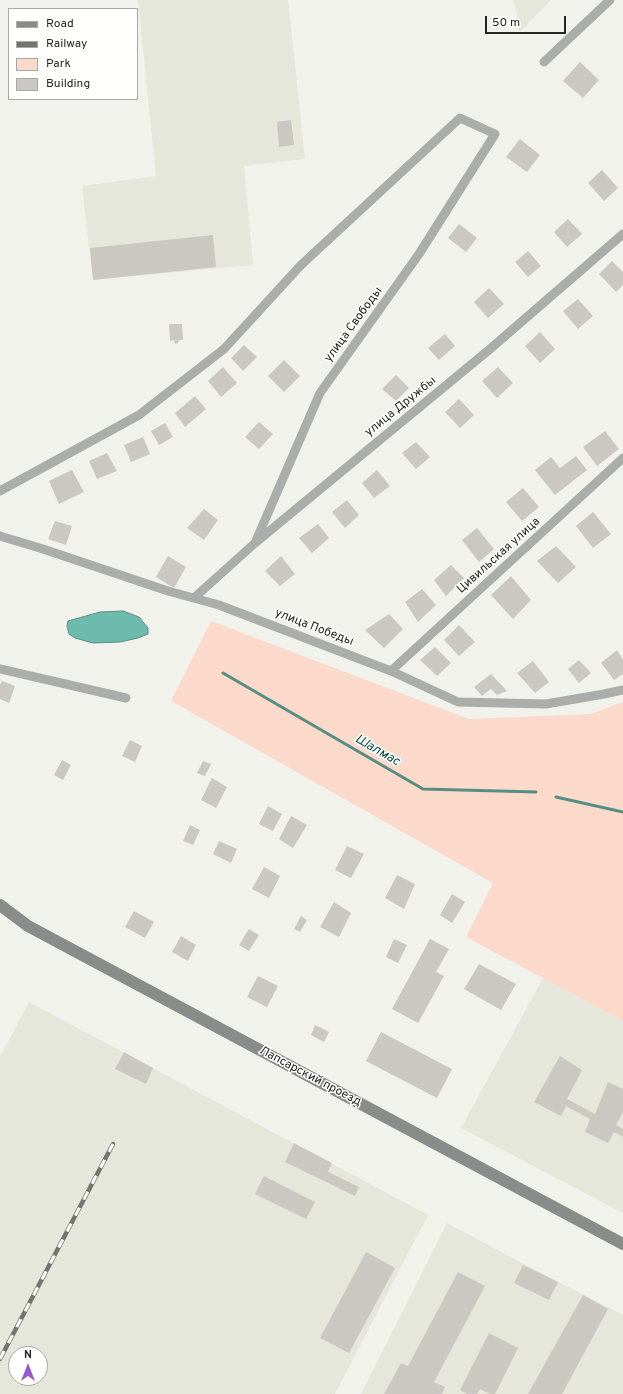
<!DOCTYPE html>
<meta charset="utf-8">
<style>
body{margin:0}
#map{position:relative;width:623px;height:1394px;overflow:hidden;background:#f1f2ec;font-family:Overpass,sans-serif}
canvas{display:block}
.legend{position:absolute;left:8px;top:8px;width:130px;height:92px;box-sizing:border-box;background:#fffffd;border:1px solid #a8a8a6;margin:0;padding:5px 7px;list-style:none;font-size:12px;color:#252523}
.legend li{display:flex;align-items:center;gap:8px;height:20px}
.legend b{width:20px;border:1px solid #a8a8a6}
.north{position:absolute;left:8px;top:1346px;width:40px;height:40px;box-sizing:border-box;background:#fffffd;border:1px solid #a8a8a6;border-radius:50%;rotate:0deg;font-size:11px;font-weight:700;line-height:16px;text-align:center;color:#252523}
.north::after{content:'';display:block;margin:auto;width:14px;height:18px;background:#9557cd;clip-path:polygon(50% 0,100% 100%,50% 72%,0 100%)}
.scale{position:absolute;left:485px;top:16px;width:81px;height:18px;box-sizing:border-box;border:2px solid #252523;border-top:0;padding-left:5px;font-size:12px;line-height:14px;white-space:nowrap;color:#252523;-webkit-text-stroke:3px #fffffd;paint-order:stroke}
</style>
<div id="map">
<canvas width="623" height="1394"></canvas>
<ul class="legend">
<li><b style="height:5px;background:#898c8a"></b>Road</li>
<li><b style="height:5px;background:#737370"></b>Railway</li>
<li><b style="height:11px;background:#fbdacb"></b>Park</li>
<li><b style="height:11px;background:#cbc8c3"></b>Building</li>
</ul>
<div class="north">N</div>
<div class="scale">50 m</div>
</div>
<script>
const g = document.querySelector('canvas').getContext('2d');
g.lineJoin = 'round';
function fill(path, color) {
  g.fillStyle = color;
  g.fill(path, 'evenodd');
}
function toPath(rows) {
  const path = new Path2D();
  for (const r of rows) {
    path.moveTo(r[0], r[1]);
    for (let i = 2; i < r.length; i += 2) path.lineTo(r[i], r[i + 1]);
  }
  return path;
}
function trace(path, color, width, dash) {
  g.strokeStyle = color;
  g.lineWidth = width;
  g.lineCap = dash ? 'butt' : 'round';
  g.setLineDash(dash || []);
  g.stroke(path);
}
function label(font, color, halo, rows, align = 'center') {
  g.font = font + ' Overpass,sans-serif';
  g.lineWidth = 3;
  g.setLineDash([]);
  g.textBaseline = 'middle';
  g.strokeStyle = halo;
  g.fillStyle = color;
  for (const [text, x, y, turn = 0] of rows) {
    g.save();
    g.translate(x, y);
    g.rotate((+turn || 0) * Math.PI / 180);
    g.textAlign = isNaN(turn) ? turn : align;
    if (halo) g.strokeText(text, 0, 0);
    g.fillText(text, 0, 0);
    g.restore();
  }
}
fill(toPath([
 [138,0,288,0,305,159,244,166,253,265,93,280,82,186,156,176],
 [514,0,551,0,520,32],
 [543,978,623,1021,623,1213,461,1128],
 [29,1002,428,1215,335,1394,0,1394,0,1057],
 [16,1354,40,1354,40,1378,16,1378],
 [447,1223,522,1263,623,1315,623,1394,361,1394]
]), '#e5e7da');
fill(toPath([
 [211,621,469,719,590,714,623,702,623,1021,466,937,493,883,171,701]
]), '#fbdacb');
const water = toPath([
 [123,611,139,617,148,628,148,634,138,638,120,642,93,643,75,638,69,634,67,626,68,621,100,612,123,611]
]);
fill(water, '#6cbbad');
trace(water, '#578e84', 1);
trace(toPath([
 [223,673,423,789,536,792],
 [556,797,623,812]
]), '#578e84', 3);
fill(toPath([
 [580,62,599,80,583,98,563,81],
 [291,120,294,145,279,147,277,122],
 [520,139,540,155,527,172,506,157],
 [602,170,618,188,604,201,588,183],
 [568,219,582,234,567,247,554,232],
 [459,224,477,238,466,252,448,238],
 [213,235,216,267,93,280,90,248],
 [528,251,541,266,528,277,515,262],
 [612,261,623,272,623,285,616,292,599,274],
 [489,288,504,304,488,318,474,302],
 [578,299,593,316,578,329,563,311],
 [169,324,182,324,183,340,179,340,178,343,175,344,174,340,170,341],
 [540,332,555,349,540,363,525,346],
 [445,334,455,346,439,360,428,348],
 [244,345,257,357,243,371,231,358],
 [284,360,300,376,284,392,268,376],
 [223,367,237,383,221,397,208,381],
 [498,367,513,383,497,398,482,381],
 [396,375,409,388,396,401,382,389],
 [195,396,206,409,185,427,175,413],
 [459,399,474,415,460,428,445,412],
 [259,422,273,434,259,449,245,437],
 [165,423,173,437,159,445,151,431],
 [605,431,619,449,597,466,583,447],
 [143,437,150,454,131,462,124,445],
 [416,442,430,457,416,469,402,453],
 [107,453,117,471,97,479,89,461],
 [576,456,587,470,555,495,535,470,551,457,560,468],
 [72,470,84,492,59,504,49,481],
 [377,470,390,486,374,498,362,483],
 [523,488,539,507,522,521,506,502],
 [347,500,359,515,345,528,332,512],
 [204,509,218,520,204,540,187,528],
 [593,512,611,534,593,548,576,526],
 [55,521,72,526,66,545,48,539],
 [318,524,329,538,312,553,299,538],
 [477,528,494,549,479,562,462,540],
 [556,546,576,567,558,583,537,561],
 [168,556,186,567,174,588,156,577],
 [281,556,295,574,280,586,265,571],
 [451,565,464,578,446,596,434,580],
 [511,576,531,600,513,619,491,595],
 [422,589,436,605,418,622,405,602],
 [389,614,403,629,384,648,365,630],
 [459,625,475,642,459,656,444,640],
 [435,647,451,663,437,676,420,660],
 [617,650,623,660,623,674,614,680,601,663],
 [579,660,591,673,579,683,568,669],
 [533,661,549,682,535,693,517,673],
 [491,674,507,691,497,695,491,689,482,696,474,687],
 [2,681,15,686,9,703,0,699,0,685],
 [130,740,142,746,135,762,122,756],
 [62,760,71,765,63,780,54,775],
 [203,761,211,764,205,776,197,773],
 [212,778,227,787,216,808,201,800],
 [268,806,282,814,273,831,259,824],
 [291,816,307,825,293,848,279,839],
 [190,825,200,830,193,845,183,841],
 [219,841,237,849,231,863,213,854],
 [347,846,364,854,351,878,335,870],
 [264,867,280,876,269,898,252,889],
 [397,875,415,884,404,909,385,898],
 [452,894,465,902,452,923,440,915],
 [334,902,351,913,339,937,320,927],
 [134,911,154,922,145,938,125,927],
 [301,916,307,920,300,932,294,929],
 [249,929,259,935,249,951,239,945],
 [181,936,196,945,188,961,172,952],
 [394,939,407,945,398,963,386,957],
 [430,939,449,949,436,972,444,976,418,1023,392,1009],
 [479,964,516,984,501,1010,464,989],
 [258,976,278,986,267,1007,247,997],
 [315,1025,329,1032,324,1042,311,1035],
 [381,1032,452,1069,437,1098,366,1061],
 [124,1052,153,1068,146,1084,115,1069],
 [560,1056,582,1070,567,1099,595,1114,608,1082,623,1089,623,1112,616,1125,623,1129,623,1137,614,1132,608,1143,585,1132,590,1119,566,1106,561,1116,534,1102],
 [294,1143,332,1163,328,1172,359,1187,355,1196,285,1162],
 [264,1176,315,1202,306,1219,255,1194],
 [366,1252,395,1268,349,1353,320,1338],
 [523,1265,558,1282,549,1300,514,1283],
 [458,1272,485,1286,434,1382,445,1387,442,1394,384,1394,401,1363,408,1366],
 [583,1295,608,1309,562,1394,528,1394],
 [489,1333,518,1348,495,1394,490,1394,480,1389,477,1394,467,1394,460,1390]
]), '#cbc8c3');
trace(toPath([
 [544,62,610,0],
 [0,491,139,415,224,349,301,265,460,118,495,134,419,254,320,393,255,543],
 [0,536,43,549,168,591,219,605,391,671,458,702,546,704,604,694,623,690],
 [195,597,255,543,490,349,623,234],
 [0,669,126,698],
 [391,671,623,458]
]), '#abadab', 9);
trace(toPath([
 [0,905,28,926,623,1244]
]), '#898c8a', 12);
const rail = toPath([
 [0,1359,113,1144]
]);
trace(rail, '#737370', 4.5);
trace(rail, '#fffffd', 3, [9]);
label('12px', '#252523', '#fffffd', [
 ["улица Свободы",354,325,-54],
 ["улица Дружбы",401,407,-39],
 ["Цивильская улица",499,556,-42],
 ["улица Победы",314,628,21],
 ["Лапсарский проезд",310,1077,28]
]);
label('italic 13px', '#034d44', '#fffffd', [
 ["Шалмас",377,751,30]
]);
</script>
